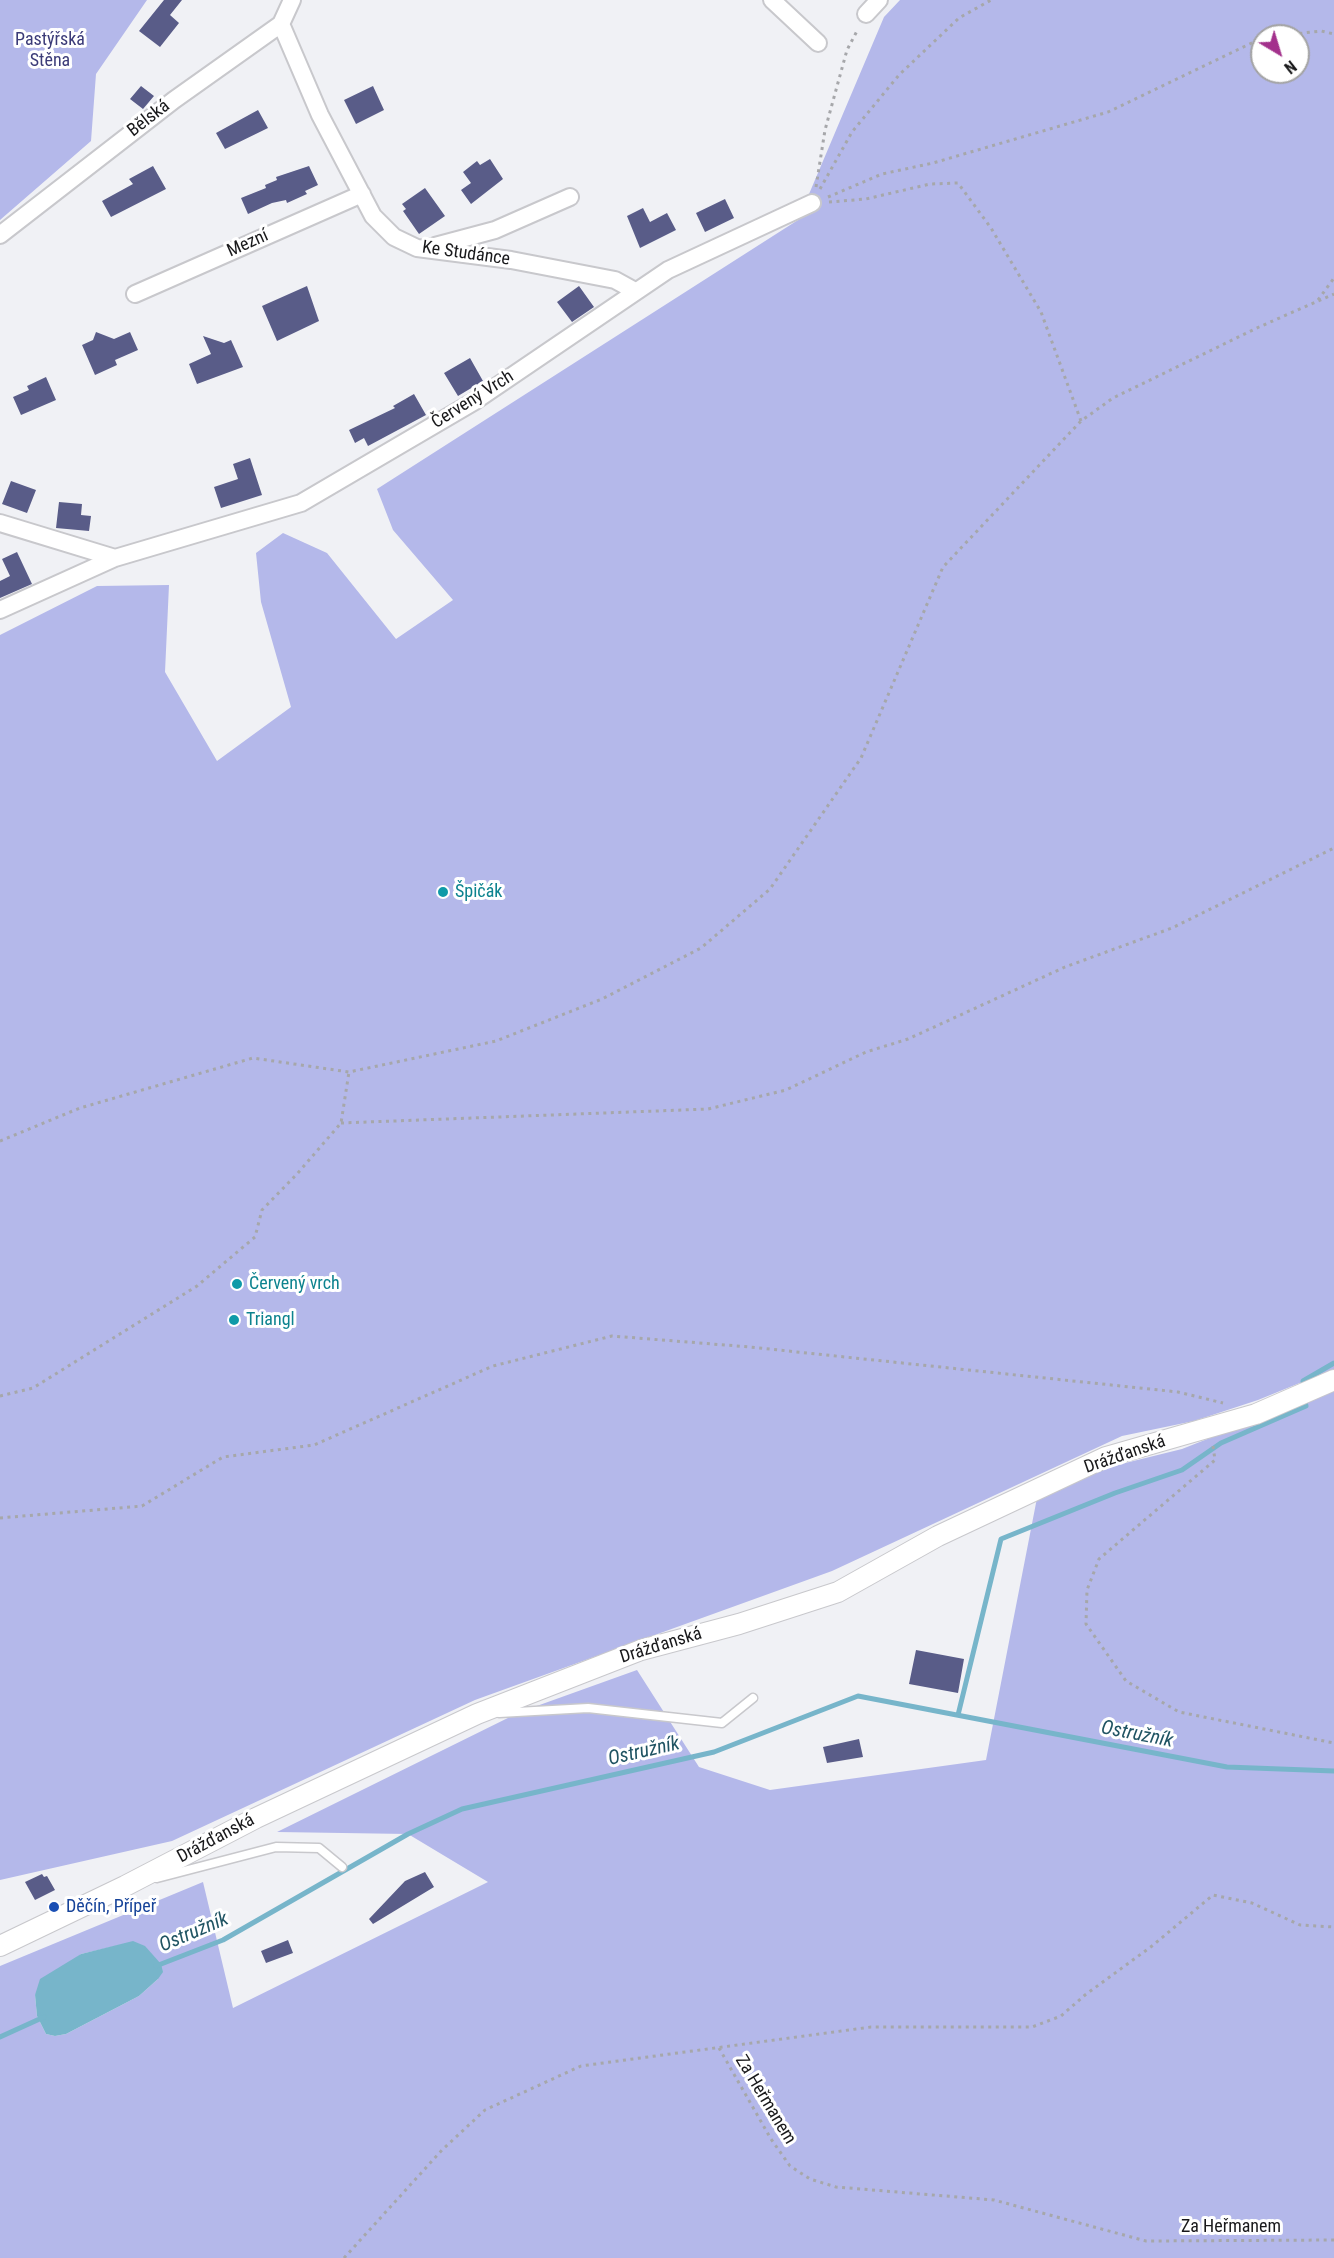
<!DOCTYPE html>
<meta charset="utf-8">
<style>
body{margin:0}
#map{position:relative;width:1334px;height:2258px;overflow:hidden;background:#f0f1f5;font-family:"Roboto Condensed",sans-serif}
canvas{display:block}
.north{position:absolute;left:1250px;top:24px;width:60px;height:60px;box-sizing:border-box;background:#fff;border:2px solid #a3a3a3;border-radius:50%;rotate:142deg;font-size:16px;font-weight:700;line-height:24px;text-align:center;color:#18181a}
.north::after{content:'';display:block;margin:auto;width:21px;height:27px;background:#a3318c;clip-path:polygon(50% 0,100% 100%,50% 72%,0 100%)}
</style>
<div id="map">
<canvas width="1334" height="2258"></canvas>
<div class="north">N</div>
</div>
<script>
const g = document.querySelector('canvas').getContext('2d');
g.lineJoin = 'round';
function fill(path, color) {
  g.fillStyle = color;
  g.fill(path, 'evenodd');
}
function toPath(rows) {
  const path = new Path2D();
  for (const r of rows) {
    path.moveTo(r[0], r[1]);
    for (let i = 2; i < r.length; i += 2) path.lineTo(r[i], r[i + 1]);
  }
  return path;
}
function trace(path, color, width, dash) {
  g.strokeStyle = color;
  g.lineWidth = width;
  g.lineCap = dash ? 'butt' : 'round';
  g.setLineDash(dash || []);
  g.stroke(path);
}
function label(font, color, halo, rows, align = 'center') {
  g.font = font + ' "Roboto Condensed",sans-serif';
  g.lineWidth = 6;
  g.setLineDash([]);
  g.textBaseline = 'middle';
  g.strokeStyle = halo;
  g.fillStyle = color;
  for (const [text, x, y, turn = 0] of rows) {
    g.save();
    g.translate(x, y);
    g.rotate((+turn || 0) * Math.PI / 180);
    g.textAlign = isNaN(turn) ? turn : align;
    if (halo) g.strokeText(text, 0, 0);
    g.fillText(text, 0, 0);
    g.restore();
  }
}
fill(toPath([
 [0,0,147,0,96,74,91,141,0,220],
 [900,0,1334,0,1334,1369,1258,1400,1194,1421,1122,1436,832,1571,475,1700,172,1841,0,1880,0,635,97,586,169,585,165,672,217,761,291,707,261,602,256,553,283,533,327,553,396,639,453,600,393,530,377,489,798,220,884,17],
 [1262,36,1298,36,1298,72,1262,72],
 [1334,1389,1334,2258,0,2258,0,1966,203,1882,233,2008,488,1882,408,1834,277,1832,520,1712,637,1670,699,1767,770,1790,986,1760,1037,1498,1105,1468,1182,1449],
 [133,1942,158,1979,139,1996,66,2034,55,2036,46,2034,37,2016,35,1995,81,1954]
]), '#b4b8ea');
fill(toPath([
 [133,1941,145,1946,161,1964,163,1972,158,1979,139,1996,66,2034,55,2036,46,2034,37,2016,35,1995,40,1979,81,1954]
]), '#77b5ca');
trace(toPath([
 [1303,1388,1303,1381,1334,1363],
 [958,1715,1001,1539,1115,1493,1182,1470,1221,1443,1306,1406,1304,1397],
 [156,1966,223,1940,408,1834,462,1809,714,1752,858,1696,1227,1767,1334,1771],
 [0,2037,44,2017]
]), '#77b5ca', 5);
fill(toPath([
 [164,0,182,0,170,15,179,23,160,47,139,31],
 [141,86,154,96,143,109,130,99],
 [373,86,384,110,356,124,344,100],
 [258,110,268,128,225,149,216,133],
 [490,159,503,179,471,204,461,190,471,183,463,172,477,161,480,165],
 [153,166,166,189,111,217,102,201,133,184,129,179],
 [309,166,318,185,305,191,307,194,287,203,286,200,272,203,248,214,241,198,266,188,265,185,277,180,276,177],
 [425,188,445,216,419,234,403,211,406,209,402,204],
 [725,199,734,218,705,232,696,213],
 [643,208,650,222,667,213,676,230,640,248,627,216],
 [307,286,319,321,277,341,262,306],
 [579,286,594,307,572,322,557,302],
 [96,332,114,339,130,332,138,350,115,360,117,365,95,375,82,345,93,340],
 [203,336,224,343,231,340,243,367,197,384,189,364,211,354],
 [470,358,483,381,458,396,444,373],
 [46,377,56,400,21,415,13,397,29,390,27,386],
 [414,394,426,415,368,446,364,438,355,443,349,430,395,408,393,406],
 [250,458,262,495,221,508,214,487,238,479,233,464],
 [11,481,36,490,27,513,2,504],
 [59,502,82,504,81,515,91,516,89,531,56,528],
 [17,552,32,584,0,598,0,581,10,576,2,559],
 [916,1650,964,1659,958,1693,909,1684],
 [859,1739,863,1757,827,1763,823,1747],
 [425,1872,434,1887,373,1924,369,1919,405,1881],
 [42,1874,44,1877,47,1876,55,1890,35,1900,25,1882],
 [288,1940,293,1953,266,1963,261,1951]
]), '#595c88');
const service = toPath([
 [499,1713,588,1708,722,1723,753,1698],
 [157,1878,276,1847,319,1848,342,1867]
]);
const minor = toPath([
 [772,0,818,43],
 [866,14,879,0],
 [281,24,320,115,373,216,394,237,417,248,511,260,615,280,635,291],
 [0,235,174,100,281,24,292,0],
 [435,246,495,230,570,197],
 [135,294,362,194],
 [0,523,115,558,301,503,475,401,668,270,812,203],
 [0,610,115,558]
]);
const tertiary = toPath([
 [0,1946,125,1886,256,1818,477,1714,641,1650,739,1624,838,1592,938,1536,1106,1457,1256,1414,1334,1380]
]);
trace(service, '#c8c8cc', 11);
trace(minor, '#c8c8cc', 20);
trace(tertiary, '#c8c8cc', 22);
trace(toPath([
 [1277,36,1321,31,1334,34],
 [816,187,825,130,847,50,858,29],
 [820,189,852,132,899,75,959,18,991,0],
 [828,197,882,174,933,163,1108,112,1262,38],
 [829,202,866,199,930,184,958,183,991,228,1041,312,1081,421],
 [1318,300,1334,278],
 [341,1123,708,1109,786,1090,866,1052,908,1039,1065,967,1172,928,1334,848],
 [0,1141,80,1108,253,1058,349,1072,496,1041,602,999,701,948,770,889,861,758,943,567,1081,421,1113,398,1259,327,1334,294],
 [0,1396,33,1388,197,1286,255,1237,262,1210,297,1174,341,1123,349,1072],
 [1213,1446,1215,1460,1099,1559,1087,1590,1086,1624,1126,1681,1179,1712,1334,1743],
 [0,1518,142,1506,223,1457,314,1445,493,1366,612,1336,750,1347,1178,1392,1223,1403],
 [719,2048,771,2139,790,2166,810,2179,836,2187,994,2200,1146,2241,1334,2240],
 [344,2258,442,2150,485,2110,581,2066,871,2027,1032,2027,1061,2016,1085,1995,1152,1946,1213,1895,1252,1903,1300,1925,1334,1927]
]), '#a6a7aa', 3, [3, 4.5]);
trace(service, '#fff', 8);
trace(minor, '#fff', 16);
trace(tertiary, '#fff', 20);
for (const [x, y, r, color] of [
 [443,892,6,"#0f9aa8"],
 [237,1284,6,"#0f9aa8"],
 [234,1320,6,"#0f9aa8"],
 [54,1907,6,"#1a4fb4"]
]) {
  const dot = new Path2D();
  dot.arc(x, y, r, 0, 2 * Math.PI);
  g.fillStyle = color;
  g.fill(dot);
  trace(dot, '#fff', 2);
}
label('18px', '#3b3b78', '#fff', [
 ["Pastýřská",50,40],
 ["Stěna",50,61]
]);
label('18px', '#18181a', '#fff', [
 ["Bělská",149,119,-38],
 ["Mezní",248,244,-24],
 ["Ke Studánce",466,254,8],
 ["Červený Vrch",473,400,-32],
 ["Drážďanská",1125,1455,-19],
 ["Drážďanská",661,1646,-17],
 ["Drážďanská",216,1839,-28],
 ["Za Heřmanem",765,2100,59],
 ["Za Heřmanem",1231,2227]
]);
label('18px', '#0d838f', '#fff', [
 ["Špičák",455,892],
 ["Červený vrch",249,1284],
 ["Triangl",246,1320]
], 'left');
label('18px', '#164399', '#fff', [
 ["Děčín, Přípeř",66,1907]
], 'left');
label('italic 20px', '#205463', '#fff', [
 ["Ostružník",1137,1735,11],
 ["Ostružník",644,1752,-13],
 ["Ostružník",194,1933,-23]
]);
</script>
